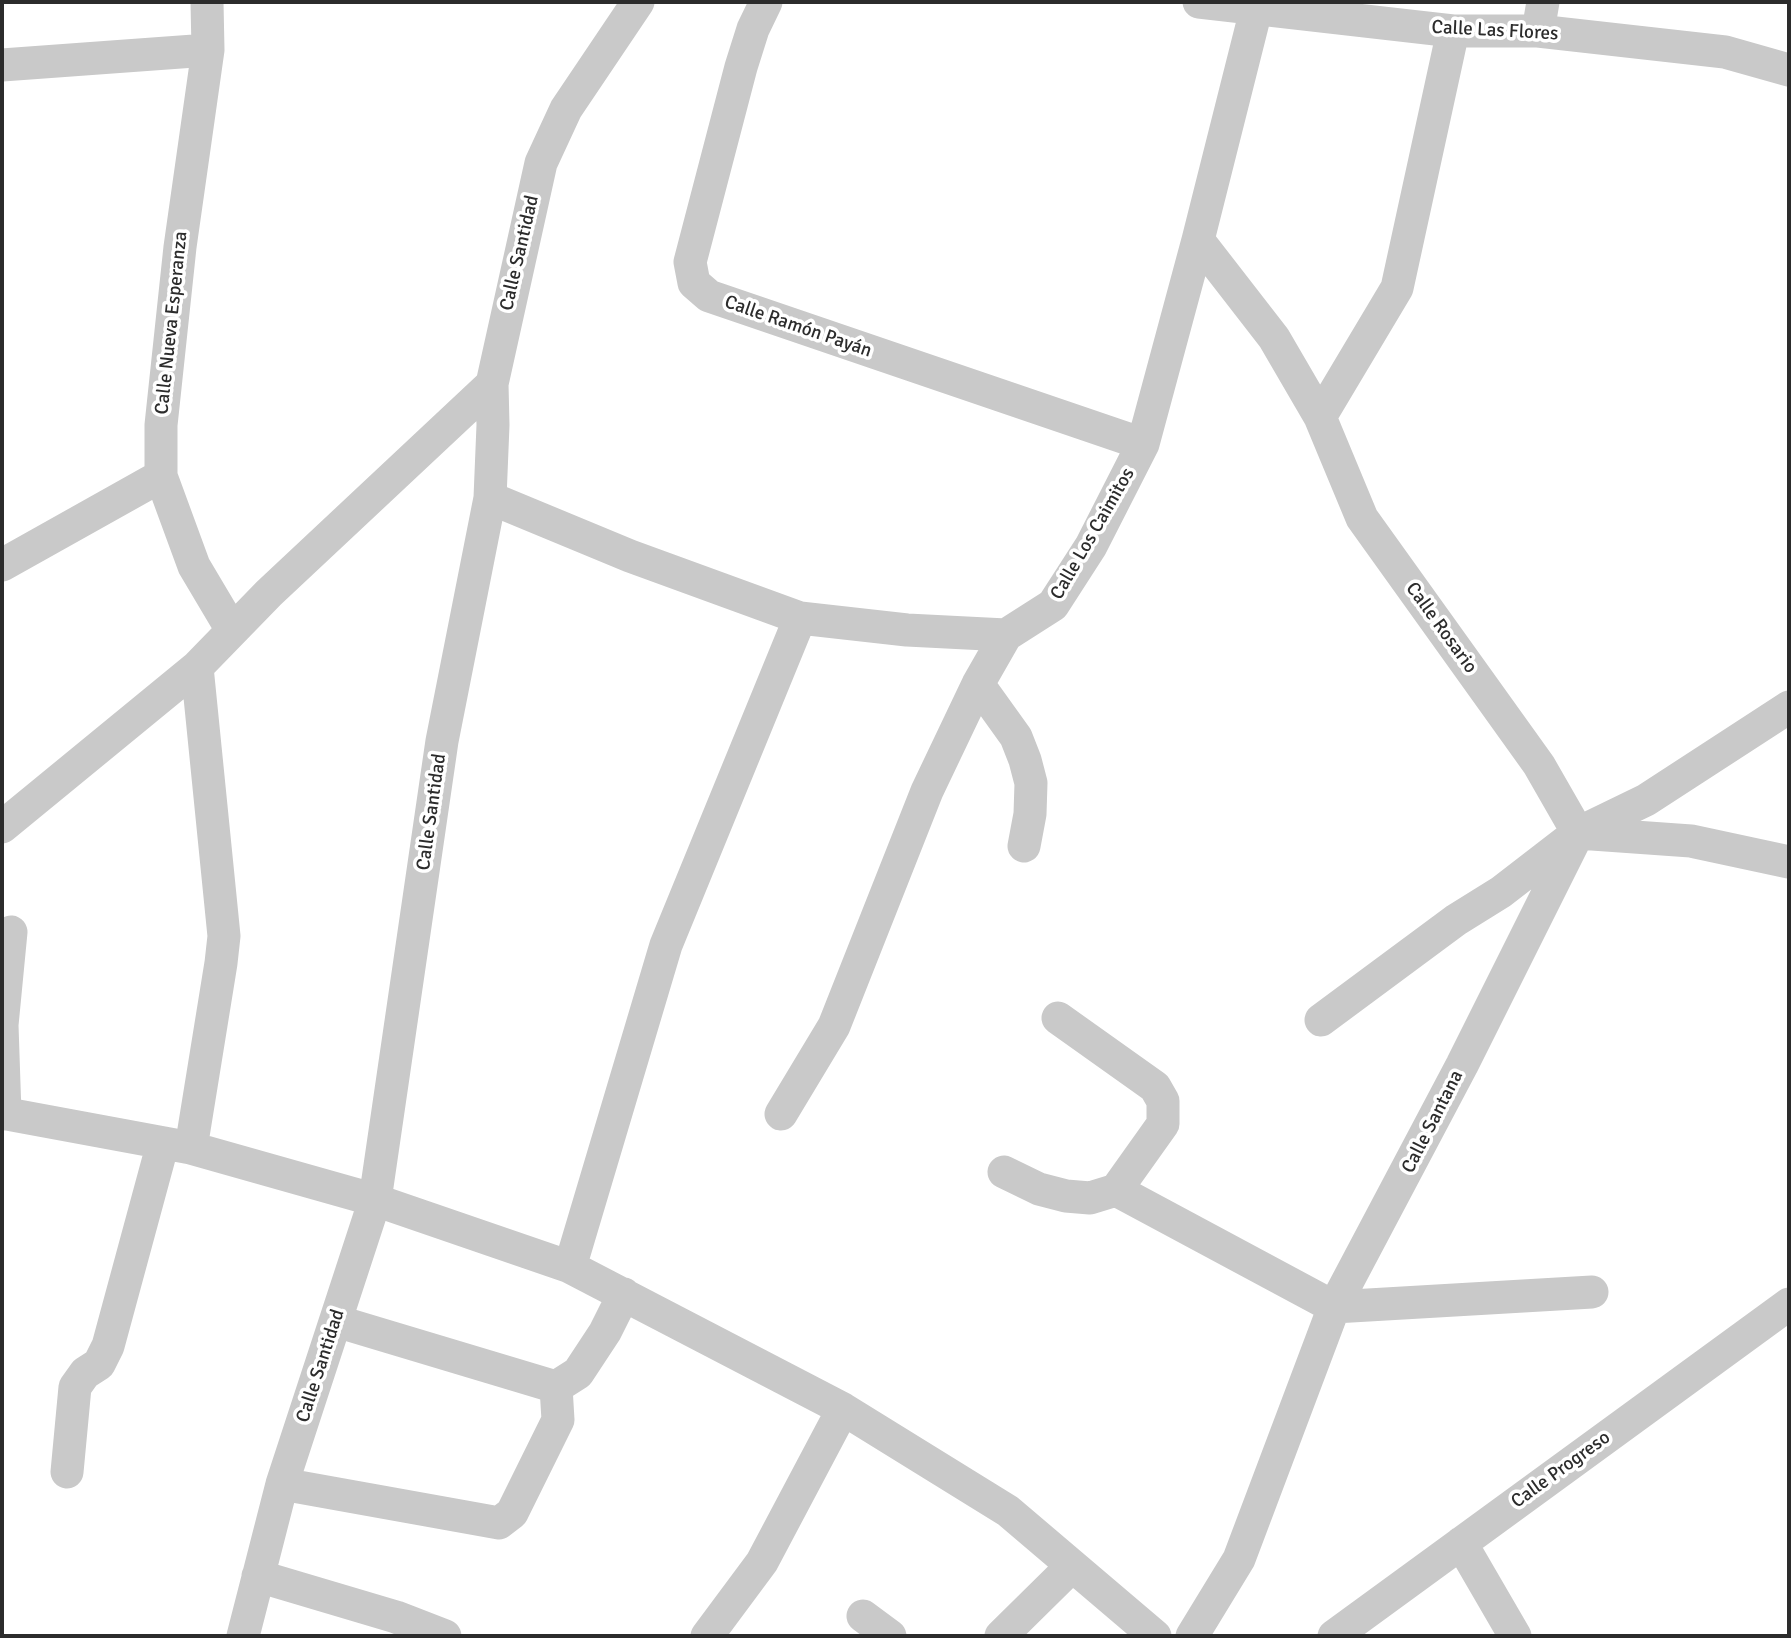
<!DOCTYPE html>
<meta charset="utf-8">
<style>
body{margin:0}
#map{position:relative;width:1791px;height:1638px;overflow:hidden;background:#fff;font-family:Signika,sans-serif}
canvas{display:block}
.frame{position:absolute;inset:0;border:4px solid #2c2c2c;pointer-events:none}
</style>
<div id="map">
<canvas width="1791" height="1638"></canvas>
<div class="frame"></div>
</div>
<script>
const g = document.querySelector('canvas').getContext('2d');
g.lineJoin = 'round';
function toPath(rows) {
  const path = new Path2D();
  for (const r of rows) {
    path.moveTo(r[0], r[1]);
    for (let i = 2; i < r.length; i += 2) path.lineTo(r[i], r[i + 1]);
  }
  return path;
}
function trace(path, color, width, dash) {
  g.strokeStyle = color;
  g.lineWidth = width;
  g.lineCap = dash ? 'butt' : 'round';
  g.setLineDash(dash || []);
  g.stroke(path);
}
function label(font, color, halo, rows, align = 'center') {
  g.font = font + ' Signika,sans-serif';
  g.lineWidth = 7;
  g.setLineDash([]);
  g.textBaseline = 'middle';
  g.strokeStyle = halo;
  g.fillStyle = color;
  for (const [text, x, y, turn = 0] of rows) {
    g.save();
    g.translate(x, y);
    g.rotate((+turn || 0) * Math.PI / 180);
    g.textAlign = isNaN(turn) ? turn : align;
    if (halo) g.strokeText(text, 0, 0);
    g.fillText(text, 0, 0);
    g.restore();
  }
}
trace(toPath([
 [207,2,208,50,180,247,161,425,161,476,194,566,232,630],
 [766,2,753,29,741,67,690,262,694,283,709,296,1143,444],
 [1199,2,1453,31,1538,31,1725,52,1789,70],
 [1538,31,1543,2],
 [2,65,208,50],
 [1198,240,1274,338,1320,417,1362,518,1539,765,1578,833,1691,841,1789,862],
 [1320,417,1397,288,1453,31],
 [490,498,630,556,800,618,907,630,1006,635,1053,605,1091,546,1143,444,1198,240,1256,10],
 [2,565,161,476],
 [978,684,1016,737,1025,760,1031,783,1030,814,1024,846],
 [2,827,197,667,269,593,492,384],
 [1321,1020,1456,920,1501,892,1571,838],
 [2,1113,191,1148,375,1200,570,1267,843,1409,1008,1511,1155,1636],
 [5,1114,2,1025,11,932],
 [781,1114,834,1026,927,791,978,684,1006,635],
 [191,1148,221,963,224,936,197,667],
 [1004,1172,1039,1189,1066,1196,1090,1198,1116,1190,1163,1124,1163,1101,1155,1087,1058,1018],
 [1116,1190,1334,1307,1592,1292],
 [570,1267,666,945,800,618],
 [336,1321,556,1387],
 [556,1387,578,1373,605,1332,624,1294],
 [67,1472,75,1387,85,1373,99,1364,108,1346,163,1143],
 [282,1484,499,1523,512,1513,558,1420,556,1387],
 [1461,1543,1515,1636],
 [258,1576,396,1617,445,1636],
 [863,1616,890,1636],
 [243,1636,282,1484,375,1200,442,741,490,498,493,425,492,384,541,163,566,109,638,2],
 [707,1636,762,1562,843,1409],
 [1001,1636,1072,1566],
 [1192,1636,1239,1559,1334,1307,1462,1065,1578,833,1646,800,1789,707],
 [1334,1636,1789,1304]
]), '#c9c9c9', 33);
label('19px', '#2c2c2c', '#fff', [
 ["Calle Las Flores",1495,31,3],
 ["Calle Santidad",520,253,-77],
 ["Calle Nueva Esperanza",172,323,-84],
 ["Calle Ramón Payán",798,327,19],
 ["Calle Los Caimitos",1093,534,-60],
 ["Calle Rosario",1441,628,54],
 ["Calle Santidad",432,812,-82],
 ["Calle Santana",1433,1122,-63],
 ["Calle Santidad",321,1366,-72],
 ["Calle Progreso",1561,1470,-36]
]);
</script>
